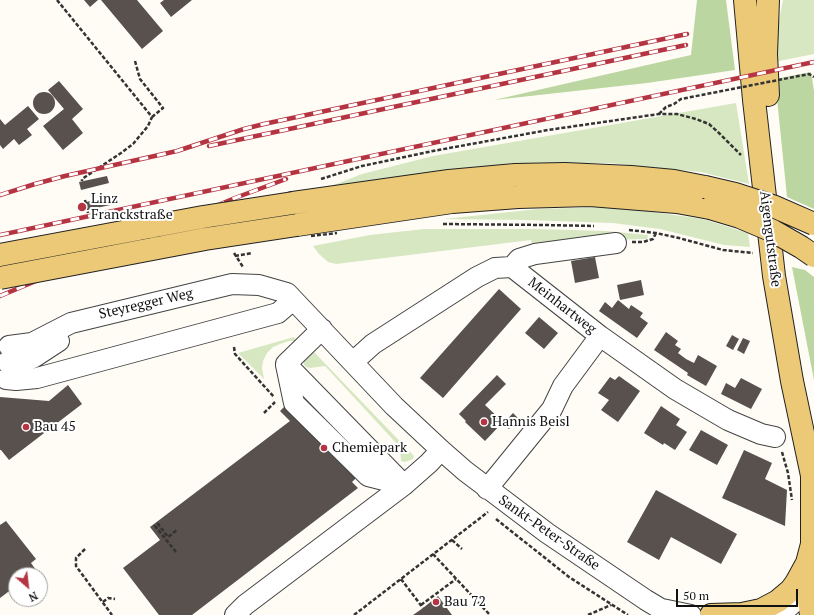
<!DOCTYPE html>
<meta charset="utf-8">
<style>
body{margin:0}
#map{position:relative;width:814px;height:615px;overflow:hidden;background:#fefcf5;font-family:"PT Serif",serif}
canvas{display:block}
.north{position:absolute;left:8px;top:567px;width:40px;height:40px;box-sizing:border-box;background:#fff;border:1px solid #a0a0a0;border-radius:50%;rotate:152deg;font-size:11px;font-weight:700;line-height:16px;text-align:center;color:#111}
.north::after{content:'';display:block;margin:auto;width:14px;height:18px;background:#b53442;clip-path:polygon(50% 0,100% 100%,50% 72%,0 100%)}
.scale{position:absolute;left:676px;top:589px;width:122px;height:18px;box-sizing:border-box;border:2px solid #111;border-top:0;padding-left:5px;font-size:12px;line-height:14px;white-space:nowrap;color:#111;-webkit-text-stroke:3px #fff;paint-order:stroke}
</style>
<div id="map">
<canvas width="814" height="615"></canvas>
<div class="north">N</div>
<div class="scale">50 m</div>
</div>
<script>
const g = document.querySelector('canvas').getContext('2d');
g.lineJoin = 'round';
function fill(path, color) {
  g.fillStyle = color;
  g.fill(path, 'evenodd');
}
function toPath(rows) {
  const path = new Path2D();
  for (const r of rows) {
    if (r.length === 3) {
      path.moveTo(r[0] + r[2], r[1]);
      path.arc(r[0], r[1], r[2], 0, 2 * Math.PI);
      continue;
    }
    path.moveTo(r[0], r[1]);
    for (let i = 2; i < r.length; i += 2) path.lineTo(r[i], r[i + 1]);
  }
  return path;
}
function trace(path, color, width, dash) {
  g.strokeStyle = color;
  g.lineWidth = width;
  g.lineCap = dash ? 'butt' : 'round';
  g.setLineDash(dash || []);
  g.stroke(path);
}
function label(font, color, halo, rows, align = 'center') {
  g.font = font + ' "PT Serif",serif';
  g.lineWidth = 4;
  g.setLineDash([]);
  g.textBaseline = 'middle';
  g.strokeStyle = halo;
  g.fillStyle = color;
  for (const [text, x, y, turn = 0] of rows) {
    g.save();
    g.translate(x, y);
    g.rotate((+turn || 0) * Math.PI / 180);
    g.textAlign = isNaN(turn) ? turn : align;
    if (halo) g.strokeText(text, 0, 0);
    g.fillText(text, 0, 0);
    g.restore();
  }
}
fill(toPath([
 [783,0,814,0,814,54,774,62,776,35],
 [736,103,749,184,701,172,608,163,513,163,326,188,362,174,433,156],
 [607,207,646,211,703,219,748,233,750,247,724,245,660,229,613,223,527,220,444,219,538,209],
 [424,229,536,229,606,231,648,235,647,239,598,240,533,249,531,240,336,264,328,262,319,254,313,246,370,235],
 [294,337,297,341,289,341,280,344,273,347,267,353,263,361,262,368,264,379,238,353],
 [313,351,414,456,413,459,405,462,401,461,400,448,398,445,325,366,310,368,306,367,304,364,304,360]
]), '#d6e7c1');
fill(toPath([
 [697,0,726,0,735,70,647,83,494,100,691,55],
 [811,72,814,91,814,209,787,197,775,79],
 [792,267,805,270,814,277,814,380]
]), '#bcd6a1');
fill(toPath([
 [84,0,98,0,90,7],
 [101,0,137,0,163,31,142,49],
 [164,0,192,0,171,17,160,3],
 [59,81,83,109,72,119,83,133,63,150,43,126,64,109,48,90],
 [44,103,11],
 [28,106,39,119,27,129,32,135,19,145,14,139,3,149,0,145,0,119,5,125],
 [107,176,109,183,81,190,79,182],
 [114,196,115,204,87,210,86,202],
 [595,257,599,278,575,283,571,261],
 [641,280,644,295,620,300,617,285],
 [499,289,521,309,443,398,420,378],
 [618,300,629,309,631,305,643,313,640,317,648,323,637,338,599,311,605,302,612,308],
 [539,317,558,333,544,349,525,333],
 [666,332,678,341,675,345,681,349,678,353,686,359,694,363,698,355,717,366,706,386,687,375,688,373,654,350],
 [732,335,739,339,733,350,726,346],
 [743,338,750,341,744,354,737,350],
 [497,375,506,384,485,405,503,422,485,441,465,422,466,421,459,414],
 [619,376,640,391,618,422,601,410,609,400,598,393,610,377,615,380],
 [741,378,762,389,751,409,721,394,726,383,735,388],
 [68,385,82,404,9,460,1,450,0,450,0,397,49,401],
 [286,405,358,476,352,482,358,488,192,615,159,615,123,568,160,540,150,527,290,421,280,411],
 [661,406,680,419,676,425,687,432,675,450,664,443,663,445,644,433],
 [513,413,518,418,509,429,503,424],
 [701,430,728,445,717,465,689,450],
 [744,450,772,463,765,479,787,490,785,526,722,498],
 [656,490,737,534,721,564,671,537,659,560,627,542],
 [6,521,36,559,31,563,36,570,30,575,16,575,16,586,0,598,0,525],
 [438,596,452,615,413,615,423,608]
]), '#58514e');
const minor = toPath([
 [512,267,519,259,535,254,616,243],
 [322,329,286,364,404,485],
 [9,346,32,343,71,323,232,284,259,285,287,293,394,406,441,450,465,471,547,533,646,600,671,615],
 [7,362,12,363,33,358,59,341],
 [353,362,373,344,477,277,495,268,512,267,600,336,675,389,728,420,761,434,775,437],
 [286,365,294,403,368,476,404,485],
 [6,379,16,380,37,378,278,313,293,300],
 [487,489,552,409,563,386,600,336],
 [662,609,691,615],
 [235,615,245,605,404,485,429,463,441,450],
 [776,615,790,606,802,595,814,581]
]);
const major = toPath([
 [745,0,754,100,774,276,792,381,814,485],
 [768,95,766,54,768,0],
 [293,203,449,181,515,175,565,174,631,177,674,181,705,187],
 [297,225,452,202,518,197,590,195,677,202,710,208],
 [711,615,742,614,761,610,778,601,791,590,796,583,807,563,812,544,812,476],
 [811,615,809,601,814,582]
]);
trace(minor, '#444', 22);
trace(major, '#222', 24);
trace(toPath([
 [57,0,152,117,148,126,133,144,121,153,82,179,82,181],
 [135,61,140,79,163,108,152,117],
 [321,179,362,166,433,151,548,130,659,114,677,114,696,119,709,124,720,134,741,155],
 [85,200,88,213],
 [443,224,544,225,594,226],
 [629,230,656,233,679,238,723,250,753,253],
 [632,242,643,242,653,239,656,233],
 [234,253,243,267],
 [235,256,252,253],
 [234,347,235,354,274,397],
 [264,413,275,402],
 [782,452,788,473,792,500],
 [496,519,569,577,628,615],
 [452,540,462,549],
 [85,549,76,558,76,566,112,615],
 [176,552,155,526,158,524,168,537,177,530],
 [433,554,490,615],
 [401,579,423,608],
 [103,602,108,598,115,599],
 [421,605,456,579],
 [354,615,488,512],
 [588,615,611,605]
]), '#333', 2.5, [4, 2]);
trace(minor, '#fff', 20);
trace(major, '#ecc977', 22);
const rail = toPath([
 [209,146,686,45],
 [0,195,35,184,65,176,177,151,244,129,264,124,687,34],
 [0,235,814,62],
 [0,296,235,198,286,179]
]);
trace(rail, '#b53442', 4.5);
trace(rail, '#fff', 3, [9]);
const majorBridge = toPath([
 [705,187,735,194,775,207,814,224],
 [710,208,740,217,773,231,801,247,814,256],
 [0,255,203,217,293,203],
 [0,278,205,239,297,225]
]);
trace(majorBridge, '#222', 24, []);
trace(toPath([
 [659,114,666,107,674,104,681,99,809,74,814,77],
 [311,236,337,233]
]), '#333', 2.5, [4, 2]);
trace(majorBridge, '#ecc977', 22);
for (const [x, y, r, color] of [
 [82,207,5,"#b53442"],
 [484,422,4,"#b53442"],
 [26,427,4,"#b53442"],
 [324,448,4,"#b53442"],
 [436,602,4,"#b53442"]
]) {
  const dot = new Path2D();
  dot.arc(x, y, r, 0, 2 * Math.PI);
  g.fillStyle = color;
  g.fill(dot);
  trace(dot, '#fff', 1.5);
}
label('14px', '#111', '#fff', [
 ["Linz",91,199],
 ["Franckstraße",91,215],
 ["Hannis Beisl",492,422],
 ["Bau 45",34,427],
 ["Chemiepark",332,448],
 ["Bau 72",444,602]
], 'left');
label('14px', '#111', '#fff', [
 ["Aigengutstraße",770,239,83],
 ["Steyregger Weg",146,304,-13],
 ["Meinhartweg",562,306,38],
 ["Sankt-Peter-Straße",549,533,35]
]);
</script>
